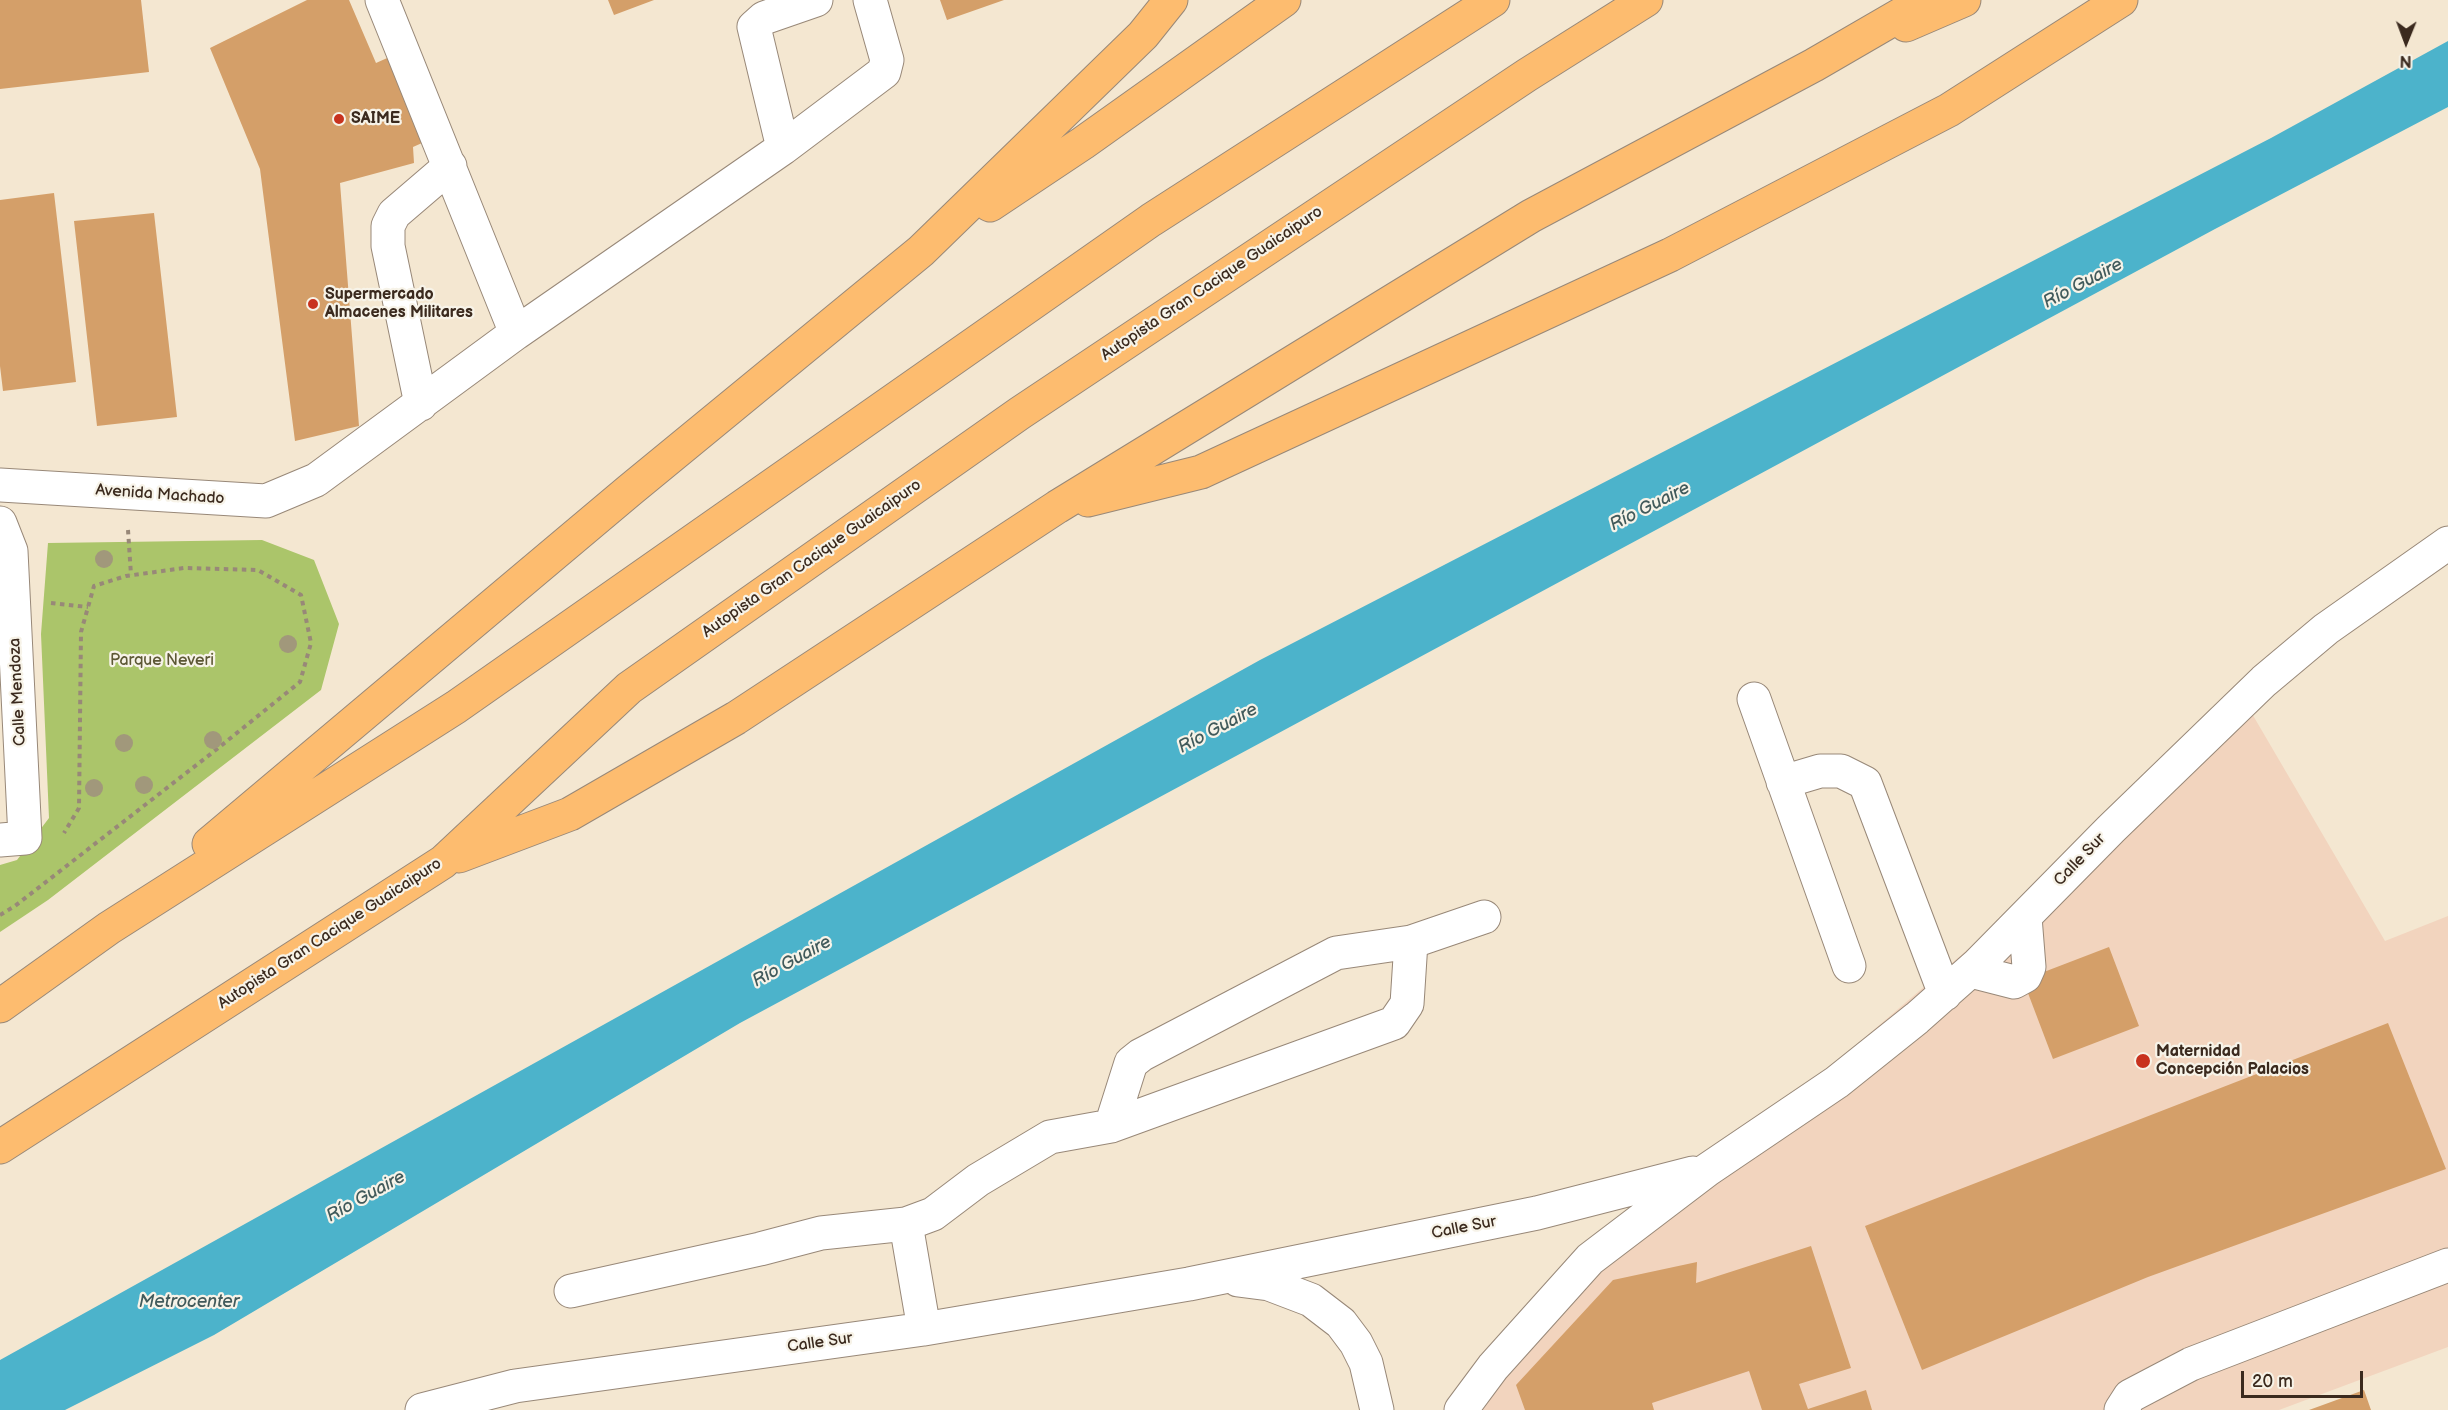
<!DOCTYPE html>
<meta charset="utf-8">
<style>
body{margin:0}
#map{position:relative;width:2448px;height:1410px;overflow:hidden;background:#f4e7d1;font-family:"Balsamiq Sans",sans-serif}
canvas{display:block}
.north{position:absolute;left:2376px;top:12px;width:60px;height:60px;-webkit-text-stroke:4px #f7f3e8;paint-order:stroke;rotate:181deg;font-size:16px;font-weight:700;line-height:24px;text-align:center;color:#3b2a1e}
.north::after{content:'';display:block;margin:auto;width:21px;height:27px;background:#3b2a1e;clip-path:polygon(50% 0,100% 100%,50% 72%,0 100%)}
.scale{position:absolute;left:2241px;top:1371px;width:122px;height:27px;box-sizing:border-box;border:3px solid #3b2a1e;border-top:0;padding-left:8px;font-size:18px;line-height:21px;white-space:nowrap;color:#3b2a1e;-webkit-text-stroke:4px #f7f3e8;paint-order:stroke}
</style>
<div id="map">
<canvas width="2448" height="1410"></canvas>
<div class="north">N</div>
<div class="scale">20 m</div>
</div>
<script>
const g = document.querySelector('canvas').getContext('2d');
g.lineJoin = 'round';
function fill(path, color) {
  g.fillStyle = color;
  g.fill(path, 'evenodd');
}
function toPath(rows) {
  const path = new Path2D();
  for (const r of rows) {
    path.moveTo(r[0], r[1]);
    for (let i = 2; i < r.length; i += 2) path.lineTo(r[i], r[i + 1]);
  }
  return path;
}
function trace(path, color, width, dash) {
  g.strokeStyle = color;
  g.lineWidth = width;
  g.lineCap = dash ? 'butt' : 'round';
  g.setLineDash(dash || []);
  g.stroke(path);
}
function label(font, color, halo, rows, align = 'center') {
  g.font = font + ' "Balsamiq Sans",sans-serif';
  g.lineWidth = 4.5;
  g.setLineDash([]);
  g.textBaseline = 'middle';
  g.strokeStyle = halo;
  g.fillStyle = color;
  for (const [text, x, y, turn = 0] of rows) {
    g.save();
    g.translate(x, y);
    g.rotate((+turn || 0) * Math.PI / 180);
    g.textAlign = isNaN(turn) ? turn : align;
    if (halo) g.strokeText(text, 0, 0);
    g.fillText(text, 0, 0);
    g.restore();
  }
}
fill(toPath([
 [2251,712,2385,941,2448,916,2448,1347,2279,1410,1477,1410,1495,1366,1697,1181,2001,921]
]), '#f2d4be');
fill(toPath([
 [262,540,314,560,339,624,321,690,48,900,0,932,0,865,17,860,49,818,41,634,48,543]
]), '#abc56a');
fill(toPath([
 [2448,41,2448,107,2215,229,740,1023,214,1335,65,1410,0,1410,0,1360,1260,660,2271,138]
]), '#4cb3cb');
fill(toPath([
 [0,0,141,0,149,72,0,89],
 [307,0,349,0,376,63,394,55,431,139,413,147,414,163,340,183,359,426,295,441,260,169,210,48],
 [608,0,654,0,614,15],
 [940,0,1004,0,947,20],
 [54,193,76,382,3,391,0,366,0,200],
 [154,213,177,417,97,426,74,221],
 [2109,947,2139,1026,2053,1059,2023,980],
 [2388,1023,2446,1169,2148,1277,1922,1370,1865,1226],
 [1811,1246,1851,1368,1799,1384,1808,1409,1866,1390,1872,1410,1762,1410,1749,1371,1652,1403,1654,1410,1525,1410,1516,1385,1613,1280,1697,1262,1696,1283],
 [2364,1390,2371,1410,2309,1410]
]), '#d49f69');
const minor = toPath([
 [382,0,516,333],
 [783,148,754,27,764,18,816,0],
 [421,404,388,246,388,226,394,214,450,166],
 [0,485,266,501,316,480,516,333,783,148,884,72,887,60,870,0],
 [0,523,11,551,25,838,0,840],
 [1754,699,1849,966],
 [1783,782,1820,771,1841,771,1865,783,1945,994],
 [1971,971,2014,982,2025,976,2029,967,2025,917],
 [1111,1126,1131,1063,1141,1055,1336,953,1411,942,1484,917],
 [906,1224,924,1329],
 [1238,1280,1269,1284,1311,1300,1341,1323,1356,1343,1366,1363,1377,1410],
 [571,1291,760,1249,821,1233,906,1224,933,1214,978,1180,1050,1137,1111,1126,1394,1023,1407,1004,1411,942],
 [422,1410,515,1386,924,1329,1189,1284,1537,1213,1693,1173],
 [1461,1410,1493,1367,1590,1259,1707,1170,1837,1082,1917,1018,1978,964,2111,829,2264,681,2326,629,2448,543],
 [2121,1410,2130,1396,2191,1364,2448,1265]
]);
const highway = toPath([
 [1906,25,1964,0],
 [990,205,1083,143,1284,0],
 [1088,500,1201,472,1670,255,1949,110,2121,0],
 [209,844,630,490,921,251,1143,35,1171,0],
 [459,856,570,814,736,718,1057,507,1531,216,1814,65,1926,0],
 [0,1006,109,928,456,707,1151,220,1493,0],
 [0,1147,443,862,629,688,1020,413,1527,75,1646,0]
]);
trace(minor, '#988878', 35);
trace(highway, '#988878', 35);
trace(toPath([
 [128,530,131,575],
 [51,603,88,607],
 [0,915,15,906,217,749,300,682,311,643,301,595,258,570,184,568,126,576,94,586,81,632,79,808,64,833]
]), '#988878', 4, [4.5, 4.5]);
trace(minor, '#fff', 33);
trace(highway, '#fdbc6f', 33);
g.fillStyle = '#a1987b';
for (const [x, y] of [
 [104,559],
 [288,644],
 [213,740],
 [124,743],
 [144,785],
 [94,788]
]) {
  g.beginPath();
  g.arc(x, y, 9, 0, 2 * Math.PI);
  g.fill();
}
for (const [x, y, r, color] of [
 [339,119,6,"#c8321e"],
 [313,304,6,"#c8321e"],
 [2143,1061,8,"#c8321e"]
]) {
  const dot = new Path2D();
  dot.arc(x, y, r, 0, 2 * Math.PI);
  g.fillStyle = color;
  g.fill(dot);
  trace(dot, '#f7f3e8', 2);
}
label('bold 16px', '#3b2a1e', '#f7f3e8', [
 ["SAIME",351,119],
 ["Supermercado",325,295],
 ["Almacenes Militares",325,313],
 ["Maternidad",2156,1052],
 ["Concepción Palacios",2156,1070]
], 'left');
label('16px', '#3b2a1e', '#f7f3e8', [
 ["Autopista Gran Cacique Guaicaipuro",1212,284,-34],
 ["Avenida Machado",160,495,4],
 ["Autopista Gran Cacique Guaicaipuro",812,559,-35],
 ["Calle Mendoza",18,692,-93],
 ["Calle Sur",2080,860,-46],
 ["Autopista Gran Cacique Guaicaipuro",330,934,-33],
 ["Calle Sur",1464,1228,-11],
 ["Calle Sur",820,1343,-8]
]);
label('16px', '#5d5835', '#f7f3e8', [
 ["Parque Neveri",162,661]
]);
label('italic 18px', '#415a5b', '#f7f3e8', [
 ["Río Guaire",2083,284,-28],
 ["Río Guaire",1650,507,-27],
 ["Río Guaire",1218,729,-28],
 ["Río Guaire",792,962,-29],
 ["Río Guaire",366,1197,-29],
 ["Metrocenter",189,1302]
]);
</script>
